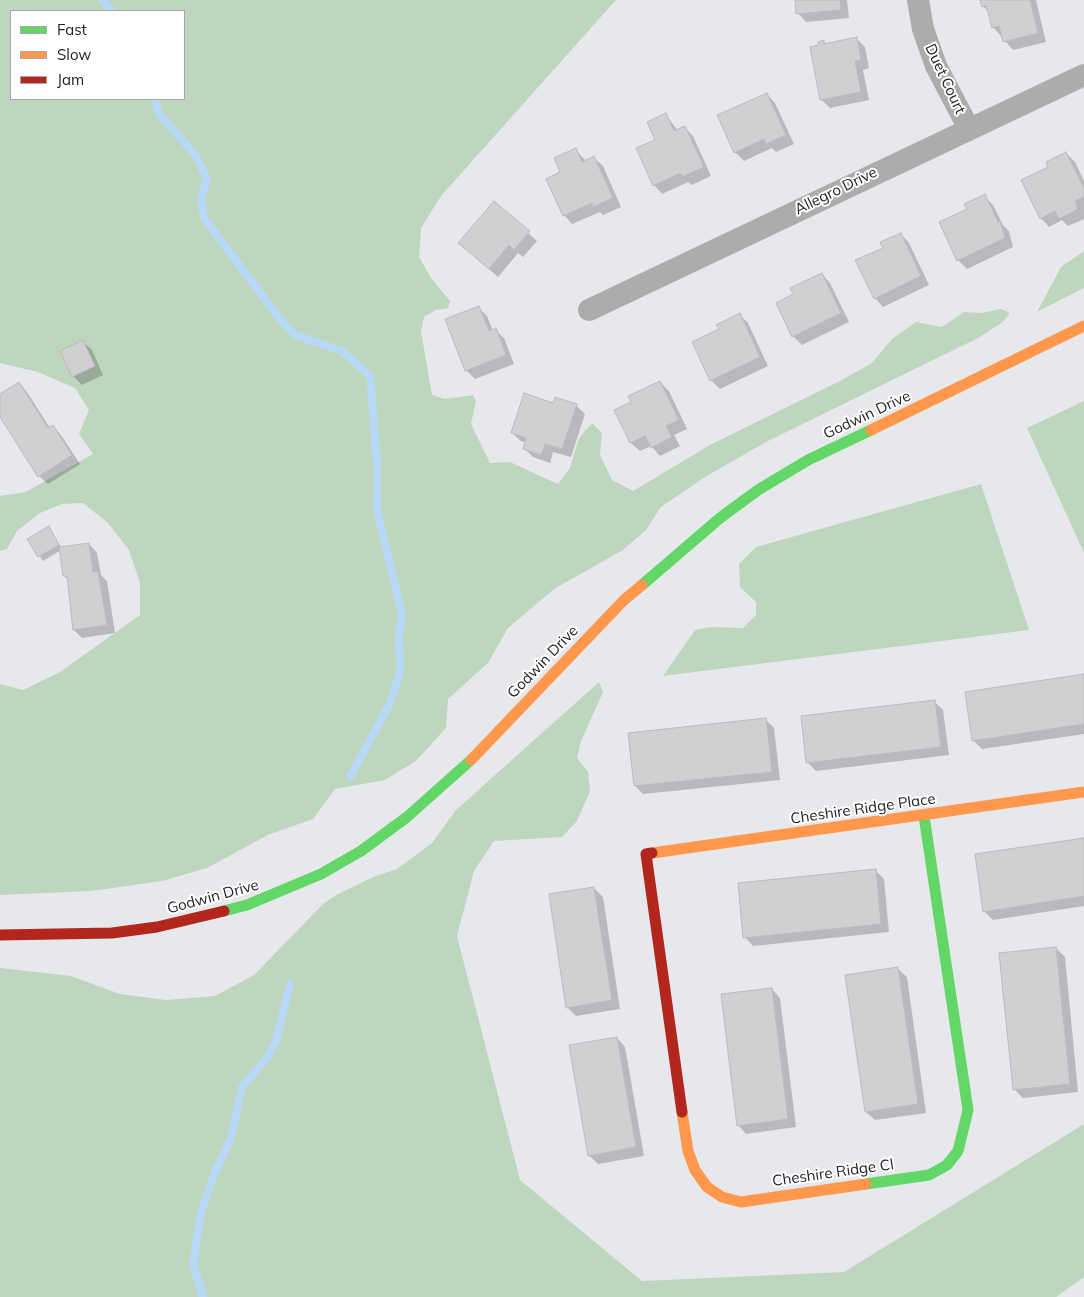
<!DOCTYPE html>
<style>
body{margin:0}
#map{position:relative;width:1084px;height:1297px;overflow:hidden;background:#e7e8ec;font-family:Mulish,sans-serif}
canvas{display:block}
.legend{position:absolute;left:10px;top:10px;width:175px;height:90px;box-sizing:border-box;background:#fff;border:1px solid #a6a7a7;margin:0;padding:6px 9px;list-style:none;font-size:15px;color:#212224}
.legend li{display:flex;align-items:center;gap:10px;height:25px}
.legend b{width:25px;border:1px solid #a6a7a7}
</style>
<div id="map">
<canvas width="1084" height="1297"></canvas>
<ul class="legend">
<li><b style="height:6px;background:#63d668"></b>Fast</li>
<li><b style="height:6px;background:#ff974d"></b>Slow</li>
<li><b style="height:6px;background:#b3261e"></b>Jam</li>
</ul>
</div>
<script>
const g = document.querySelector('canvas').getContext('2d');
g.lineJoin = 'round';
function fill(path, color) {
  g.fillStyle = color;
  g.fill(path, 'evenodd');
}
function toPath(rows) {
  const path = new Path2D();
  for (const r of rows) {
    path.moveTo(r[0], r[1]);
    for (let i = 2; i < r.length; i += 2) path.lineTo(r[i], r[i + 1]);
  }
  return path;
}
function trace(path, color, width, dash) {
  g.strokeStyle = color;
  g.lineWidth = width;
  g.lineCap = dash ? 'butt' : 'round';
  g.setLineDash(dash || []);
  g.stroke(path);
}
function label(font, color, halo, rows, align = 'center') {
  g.font = font + ' Mulish,sans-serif';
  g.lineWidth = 4;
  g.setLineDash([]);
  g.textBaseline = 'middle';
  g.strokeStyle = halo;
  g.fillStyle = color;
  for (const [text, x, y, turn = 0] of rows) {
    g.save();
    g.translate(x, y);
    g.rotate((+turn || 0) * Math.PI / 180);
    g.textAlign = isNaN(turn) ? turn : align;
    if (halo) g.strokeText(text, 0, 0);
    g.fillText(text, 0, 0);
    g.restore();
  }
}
fill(toPath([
 [0,0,616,0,441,196,421,228,419,257,431,278,450,301,448,308,436,310,424,317,421,331,432,395,445,399,473,395,476,401,471,424,490,463,510,462,558,484,570,468,579,438,592,423,602,433,600,455,612,480,633,491,710,445,840,381,872,363,892,339,916,322,942,327,964,312,981,313,1001,309,1010,313,1003,322,978,338,766,442,705,477,661,507,646,530,623,550,554,589,508,628,488,663,448,699,446,728,416,761,385,780,335,789,313,819,268,835,207,868,162,881,91,891,0,895,0,684,23,690,60,672,140,615,140,583,129,550,108,523,83,503,62,504,40,513,17,531,7,549,0,551,0,496,26,492,93,454,79,434,89,410,75,388,38,372,0,363],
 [11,11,184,11,184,99,11,99],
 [1084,251,1084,288,1037,312,1061,267],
 [1084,401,1084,553,1027,428],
 [981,484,1029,630,663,676,695,630,710,627,743,628,756,615,756,602,740,587,739,564,756,547],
 [599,682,603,692,581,741,577,758,588,772,590,791,577,821,562,837,494,841,474,871,457,936,520,1180,642,1281,844,1272,1084,1124,1084,1277,1056,1297,0,1297,0,968,71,976,120,994,166,1000,215,996,254,975,323,904,336,895,373,877,397,869,432,843,456,810]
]), '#bfd6be');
fill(toPath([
 [797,0,847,0,849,18,806,22,798,13],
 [982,0,1036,0,1046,42,1013,50,993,27,989,12,983,6],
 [857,39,865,47,869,68,863,70,869,100,830,108,821,99,820,46,824,42,827,44],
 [767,94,775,103,794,144,776,152,772,148,744,161,735,152],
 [666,115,678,131,685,128,693,136,711,176,692,185,688,182,662,194,654,185,657,140],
 [576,150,586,161,594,158,603,166,621,207,603,215,600,212,572,224,564,215,562,172],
 [1066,153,1075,162,1084,181,1084,219,1068,226,1062,220,1049,227,1041,218,1050,168],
 [984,196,993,205,1003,225,1009,231,1013,247,967,269,958,260],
 [494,203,537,241,523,257,518,253,498,277,469,252],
 [901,234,909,243,929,285,883,307,875,298,885,248],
 [822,274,830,283,849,322,802,345,793,336,794,295],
 [478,307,487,316,493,331,495,330,504,338,514,364,475,379,466,370],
 [740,315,748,323,768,366,720,389,711,380,720,330],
 [83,342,92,350,103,375,82,385,73,376],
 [660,382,669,391,687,429,674,435,680,446,660,456,651,446,640,451,631,443,632,403],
 [19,383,27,392,50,428,53,426,61,435,80,464,48,484,39,476,0,415,0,395],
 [554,404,576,405,585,414,571,457,553,452,550,463,533,457,525,449,526,443,521,441,512,433],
 [48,528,62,548,89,544,97,553,101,575,107,581,115,633,82,638,74,630,69,580,64,576,61,550,43,561,29,540],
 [1084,675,1084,734,982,749,973,740],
 [934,701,943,710,949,755,816,771,807,762],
 [766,720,774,728,780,780,643,794,635,786],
 [1084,839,1084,906,993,920,984,911],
 [875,870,884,879,889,932,753,946,745,937],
 [594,888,603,897,620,1009,576,1016,567,1007],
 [1056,948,1065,957,1078,1092,1023,1098,1014,1089],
 [898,969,907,977,926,1113,875,1120,866,1112],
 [772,989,780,998,796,1127,746,1134,738,1125],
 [617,1038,625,1047,644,1156,598,1164,589,1155]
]), '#0003');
trace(toPath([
 [102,0,112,11],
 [154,99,160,115,194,153,207,179,201,199,204,218,280,319,295,335,342,351,370,376,377,464,377,510,402,615,399,634,400,673,390,703,350,777],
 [203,1297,193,1264,201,1212,215,1172,231,1138,242,1087,266,1059,276,1041,290,984]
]), '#b8d9f6', 8);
const building = toPath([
 [795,0,840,0,841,10,796,14,795,0],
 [980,0,1030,0,1038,33,1003,42,999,26,992,28,986,5,982,7,980,0],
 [857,37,861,60,855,61,861,92,820,100,810,47,818,45,818,42,824,40,824,44,857,37],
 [767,93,786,135,766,144,764,139,734,153,717,115,767,93],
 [666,113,674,131,685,126,704,167,682,177,680,173,653,186,636,148,655,140,647,122,666,113],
 [576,148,582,162,594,156,613,198,593,207,592,203,563,216,546,179,560,172,554,158,576,148],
 [1066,152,1084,188,1084,197,1075,201,1078,209,1059,219,1055,211,1040,219,1021,180,1048,167,1046,162,1066,152],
 [985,194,998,222,1000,221,1005,238,957,261,939,222,967,209,964,204,985,194],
 [494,201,530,231,514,250,509,245,489,269,458,243,494,201],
 [901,233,921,276,874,299,855,260,883,248,880,242,901,233],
 [822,273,841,313,792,337,776,303,793,294,790,288,822,273],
 [479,306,489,331,496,328,506,355,465,371,445,319,479,306],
 [740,313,760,357,710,381,692,342,719,329,716,325,740,313],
 [83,340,95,366,72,377,60,351,83,340],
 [660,381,679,420,666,426,672,437,651,448,645,436,630,443,614,410,631,402,628,396,660,381],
 [19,382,48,428,53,425,72,455,38,477,0,417,0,394,19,382],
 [524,393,553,403,555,397,577,404,562,449,545,444,541,455,523,449,526,438,511,433,524,393],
 [49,526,59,545,38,557,27,539,49,526],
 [89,543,93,572,98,571,107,625,73,630,67,576,63,576,59,547,89,543],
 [1084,674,1084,724,972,741,965,692,1084,674],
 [935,700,941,747,806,763,801,716,935,700],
 [766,718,772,772,634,786,628,733,766,718],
 [1084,838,1084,896,983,912,975,854,1084,838],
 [876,869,881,924,743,938,738,883,876,869],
 [594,887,612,1000,566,1008,549,894,594,887],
 [1056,947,1070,1084,1013,1090,999,953,1056,947],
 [898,967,918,1104,865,1112,845,975,898,967],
 [772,988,788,1119,737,1126,721,994,772,988],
 [617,1037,636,1147,588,1156,569,1045,617,1037]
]);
fill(building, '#d0d0d2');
trace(building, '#bcbabd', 1);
trace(toPath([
 [918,0,923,29,936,66,969,129],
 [589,310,1084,75]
]), '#acacac', 22);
trace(toPath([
 [642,585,720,518,758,490,808,460,871,430],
 [224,911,247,905,321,874,361,851,407,817,471,760],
 [866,1184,929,1175,947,1165,958,1151,968,1110,924,816]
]), '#63d668', 11);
trace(toPath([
 [871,430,1084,326],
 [471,760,624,600,642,585],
 [652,853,1084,792],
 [682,1112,688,1151,695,1170,707,1187,722,1197,741,1202,866,1184]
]), '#ff974d', 11);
trace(toPath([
 [652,853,646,854,682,1112],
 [0,935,112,933,157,927,224,911]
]), '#b3261e', 11);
label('15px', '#212224', '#fff', [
 ["Duet Court",945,79,65],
 ["Allegro Drive",836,191,-26],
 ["Godwin Drive",867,415,-25],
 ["Godwin Drive",543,662,-46],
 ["Cheshire Ridge Place",863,809,-8],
 ["Godwin Drive",213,897,-15],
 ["Cheshire Ridge Cl",833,1173,-8]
]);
</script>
